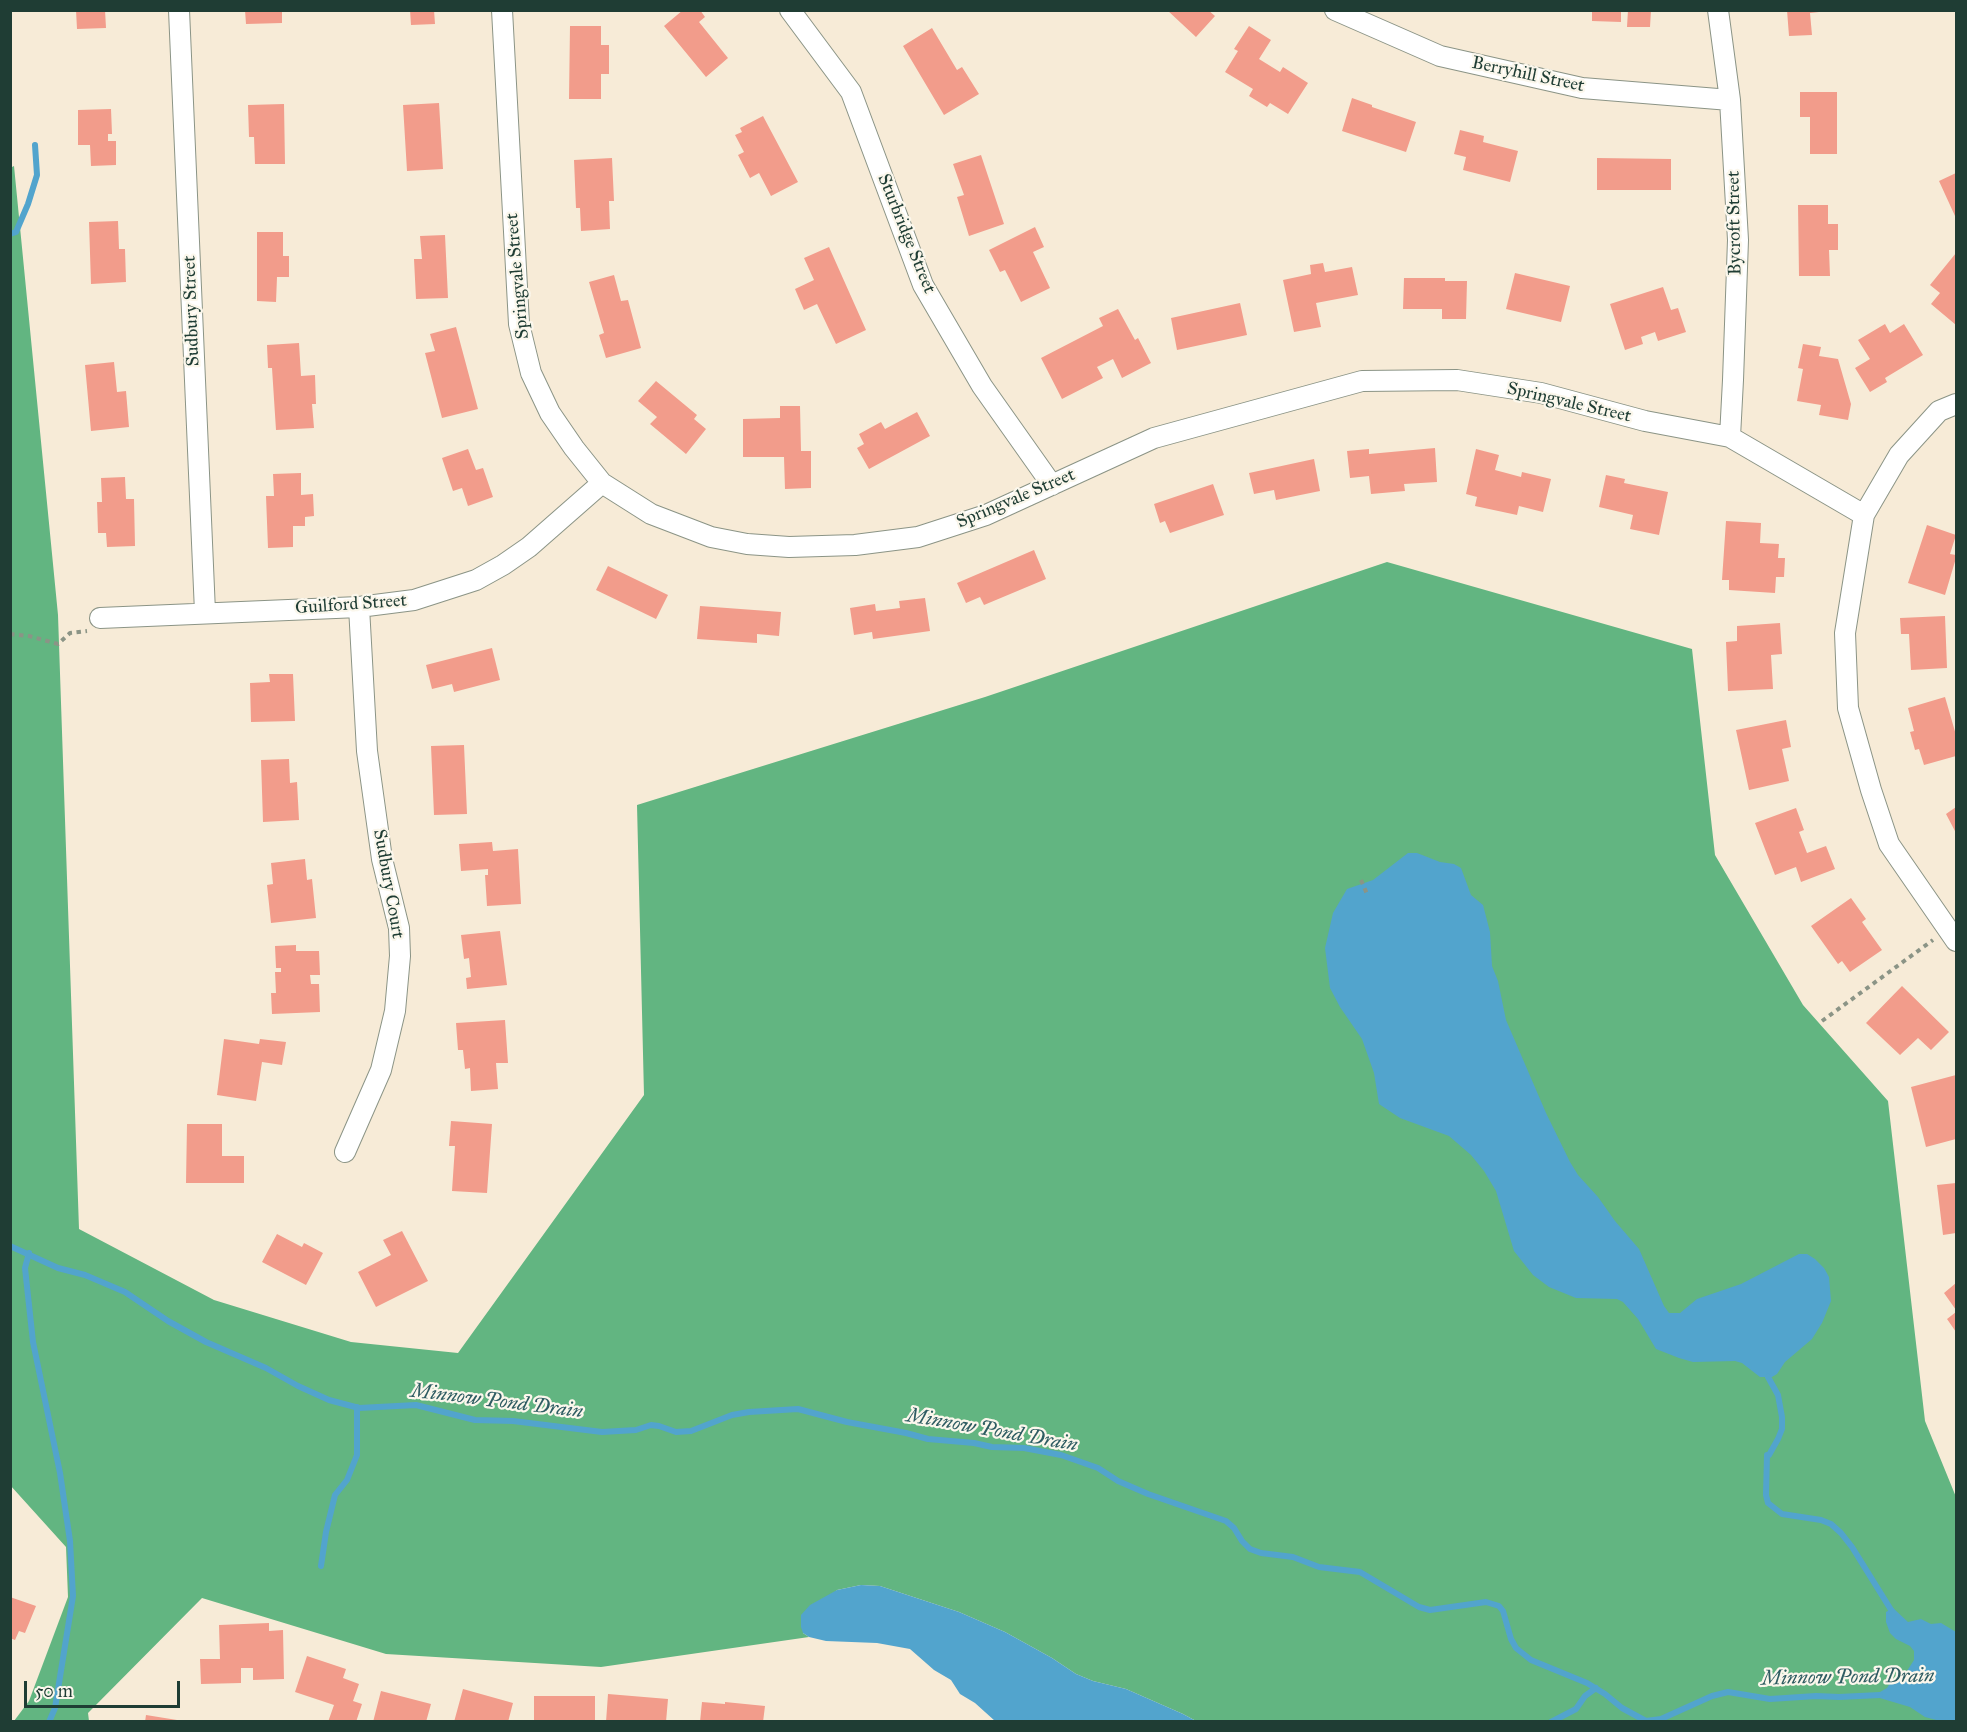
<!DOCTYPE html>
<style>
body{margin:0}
#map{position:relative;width:1967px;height:1732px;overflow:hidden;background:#f7ebd7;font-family:"IM FELL Great Primer",serif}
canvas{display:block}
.frame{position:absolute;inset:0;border:12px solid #1f3d34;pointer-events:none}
.scale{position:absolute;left:24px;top:1681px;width:156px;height:27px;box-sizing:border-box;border:3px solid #1f3d34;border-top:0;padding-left:8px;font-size:18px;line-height:21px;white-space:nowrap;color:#1f3d34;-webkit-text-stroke:4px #fbf7ec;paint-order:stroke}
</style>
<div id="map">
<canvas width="1967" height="1732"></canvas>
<div class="frame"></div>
<div class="scale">50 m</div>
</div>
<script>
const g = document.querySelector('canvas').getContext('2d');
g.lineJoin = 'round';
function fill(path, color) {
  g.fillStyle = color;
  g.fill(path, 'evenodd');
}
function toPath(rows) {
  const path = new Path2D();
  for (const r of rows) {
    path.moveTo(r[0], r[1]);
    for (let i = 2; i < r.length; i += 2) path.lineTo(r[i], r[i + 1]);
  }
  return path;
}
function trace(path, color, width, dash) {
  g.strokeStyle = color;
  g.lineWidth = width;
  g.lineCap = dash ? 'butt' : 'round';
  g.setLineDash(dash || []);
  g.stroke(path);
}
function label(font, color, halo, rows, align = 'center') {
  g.font = font + ' "IM FELL Great Primer",serif';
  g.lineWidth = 4.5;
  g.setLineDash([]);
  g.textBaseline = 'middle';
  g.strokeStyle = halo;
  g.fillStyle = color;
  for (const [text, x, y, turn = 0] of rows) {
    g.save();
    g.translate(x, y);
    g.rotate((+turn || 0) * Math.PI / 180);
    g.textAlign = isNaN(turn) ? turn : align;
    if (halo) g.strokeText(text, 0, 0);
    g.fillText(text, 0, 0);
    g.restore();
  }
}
fill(toPath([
 [14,166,58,615,79,1229,214,1300,351,1342,458,1353,644,1095,637,805,985,697,1387,562,1692,649,1715,855,1803,1005,1888,1101,1925,1421,1956,1497,1956,1721,1196,1721,1183,1714,1126,1689,1093,1681,1076,1674,1052,1658,1005,1632,959,1612,880,1586,861,1585,837,1590,803,1633,809,1637,601,1667,386,1654,202,1598,88,1713,89,1721,14,1721,29,1701,68,1597,66,1547,10,1485,10,168]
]), '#62b581');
fill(toPath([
 [1408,853,1417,853,1440,862,1454,864,1461,868,1471,895,1483,905,1490,932,1492,966,1498,981,1506,1020,1546,1113,1570,1162,1578,1175,1598,1197,1615,1221,1639,1249,1664,1306,1669,1313,1680,1313,1697,1299,1741,1284,1799,1254,1807,1254,1815,1259,1824,1268,1829,1277,1831,1301,1822,1323,1812,1339,1785,1362,1777,1374,1772,1377,1760,1377,1742,1363,1735,1361,1693,1362,1679,1358,1656,1349,1638,1319,1623,1302,1617,1299,1576,1298,1549,1287,1533,1275,1514,1251,1496,1191,1484,1171,1471,1155,1449,1136,1400,1118,1379,1104,1374,1073,1362,1039,1340,1007,1330,988,1325,948,1333,913,1347,889,1373,880],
 [861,1585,880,1586,959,1612,1005,1632,1052,1658,1076,1674,1093,1681,1126,1689,1183,1714,1196,1721,995,1721,975,1703,960,1694,951,1680,934,1670,910,1649,877,1643,826,1641,809,1637,803,1633,801,1627,801,1615,810,1605,837,1590],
 [1893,1608,1908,1622,1921,1619,1931,1624,1941,1623,1956,1632,1956,1721,1940,1721,1925,1717,1910,1707,1873,1696,1887,1688,1892,1680,1907,1671,1914,1660,1914,1651,1910,1646,1896,1639,1890,1633,1886,1622,1886,1612]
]), '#52a4cd');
trace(toPath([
 [10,234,16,232,28,204,37,175,35,145],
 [10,1246,58,1268,85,1275,125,1292,168,1321,206,1342,266,1368,298,1386,329,1400,359,1408,416,1405,475,1420,513,1421,602,1432,636,1430,651,1425,659,1426,676,1432,691,1431,732,1415,749,1412,798,1409,847,1422,906,1433,928,1439,974,1443,992,1447,1024,1448,1061,1455,1098,1468,1118,1481,1148,1494,1226,1521,1234,1528,1242,1541,1250,1549,1261,1553,1293,1557,1319,1567,1360,1572,1419,1607,1430,1610,1486,1602,1499,1606,1503,1611,1511,1639,1516,1648,1531,1660,1587,1683,1605,1694,1622,1708,1646,1721,1661,1719,1712,1696,1728,1692,1770,1699,1816,1696,1839,1697,1880,1695],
 [29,1253,25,1268,33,1342,60,1473,70,1541,73,1596,55,1708,49,1722],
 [1768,1377,1778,1395,1782,1417,1782,1429,1778,1439,1769,1455,1767,1455,1766,1495,1768,1503,1782,1514,1821,1520,1831,1524,1841,1533,1852,1547,1893,1613],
 [321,1566,326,1532,335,1495,347,1480,357,1455,357,1407],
 [1551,1722,1576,1709,1585,1696,1596,1688]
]), '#52a4cd', 6);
fill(toPath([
 [76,10,105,10,106,28,77,29],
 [245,10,282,10,282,23,246,24],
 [410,10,434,10,435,24,411,25],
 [683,10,700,10,705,17,699,22,728,58,706,77,664,26],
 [1167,10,1208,10,1215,16,1196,37],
 [1592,10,1621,10,1621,22,1592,21],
 [1628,10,1651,10,1650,27,1627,27],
 [1787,10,1818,10,1819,12,1810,13,1812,35,1789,36],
 [570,26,601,26,601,45,609,45,609,74,601,74,601,99,569,99],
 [1249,26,1271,40,1259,59,1280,72,1283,67,1308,83,1288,114,1270,103,1267,107,1249,96,1253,89,1225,72,1238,51,1234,49],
 [932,28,957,70,962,67,979,94,944,115,903,46],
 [1800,92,1837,92,1837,154,1810,154,1810,117,1800,117],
 [1352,98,1372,105,1372,107,1416,122,1406,152,1342,131],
 [439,103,443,169,407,171,403,105],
 [284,104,285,164,255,164,254,137,249,137,248,105],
 [111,109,112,134,108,134,108,141,116,141,116,165,91,166,90,145,78,145,78,110],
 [763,116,798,182,771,196,759,173,750,178,738,155,744,152,735,135,742,132,740,128],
 [1460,130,1484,136,1483,142,1518,151,1510,182,1463,170,1466,157,1454,154],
 [981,155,1004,224,969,236,957,197,964,195,953,164],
 [612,158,614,201,609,201,610,229,581,231,580,208,576,208,574,160],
 [1597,158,1671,159,1671,190,1597,190],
 [1956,173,1956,216,1955,216,1939,181],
 [1798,205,1828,205,1828,224,1838,224,1838,250,1829,250,1830,276,1799,276],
 [118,221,119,249,125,249,126,282,91,284,89,222],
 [1035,227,1044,247,1033,252,1050,288,1021,302,1005,270,1000,272,989,250],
 [257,232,283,232,283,256,289,256,289,277,277,277,276,302,257,301],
 [445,235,448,298,416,299,414,259,422,259,420,236],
 [829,247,866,330,836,344,817,304,804,310,795,289,814,280,804,258],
 [1956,253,1956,325,1931,304,1940,293,1930,285],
 [1323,263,1325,272,1352,267,1358,295,1316,303,1321,327,1294,332,1283,280,1311,274,1310,265],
 [1515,273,1570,286,1561,322,1506,309],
 [614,275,621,301,628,300,641,348,606,358,599,335,604,333,589,282],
 [1404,278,1445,278,1445,281,1467,281,1466,319,1442,319,1442,309,1403,309],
 [1663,287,1671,310,1678,308,1686,332,1658,341,1655,332,1641,337,1643,344,1625,350,1610,304],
 [1240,303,1247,335,1177,350,1171,318],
 [1118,309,1135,340,1138,338,1151,363,1122,378,1113,359,1097,367,1103,378,1062,399,1041,358,1103,326,1099,318],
 [1885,324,1890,333,1904,324,1923,355,1885,378,1887,382,1870,392,1855,368,1870,359,1858,340],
 [456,327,478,409,442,418,425,353,435,351,430,334],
 [299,343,301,376,315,375,316,404,312,404,314,428,276,430,272,368,268,368,267,345],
 [1803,344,1821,347,1819,356,1838,359,1851,404,1848,420,1819,415,1821,405,1797,401,1803,369,1798,368],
 [114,362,117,392,126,391,129,427,91,431,85,365],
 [656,381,697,415,694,419,706,429,686,454,650,424,657,417,638,401],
 [780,406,800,406,801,451,811,451,811,488,785,489,784,457,743,457,743,419,780,418],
 [917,412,930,436,869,469,857,448,864,444,859,434,881,422,885,429],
 [1435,448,1437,482,1404,484,1405,491,1371,494,1369,476,1350,478,1347,451,1369,449,1369,454],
 [468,449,476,470,483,468,493,497,468,506,462,488,453,491,442,458],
 [1476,449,1499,455,1495,470,1521,477,1522,472,1551,479,1543,512,1519,506,1517,515,1475,506,1477,497,1466,494],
 [1314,459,1320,491,1276,500,1274,490,1254,494,1249,473],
 [301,473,301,495,313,494,314,516,305,517,305,526,293,526,293,547,268,548,266,496,274,496,273,474],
 [1606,475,1625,479,1624,483,1668,492,1659,535,1630,529,1633,515,1599,507],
 [125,477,126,499,134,499,135,546,107,547,106,533,98,533,97,502,102,502,101,478],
 [1213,484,1224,515,1170,533,1165,521,1160,523,1154,504],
 [1726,521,1761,523,1760,543,1779,544,1778,558,1785,558,1784,577,1776,577,1775,593,1729,590,1729,580,1722,580],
 [1927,525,1956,535,1950,554,1956,555,1956,558,1945,595,1908,583],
 [1034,550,1046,579,984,605,980,597,966,603,957,583],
 [608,566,668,595,656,619,596,590],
 [925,598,930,631,873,639,872,632,854,635,850,608,875,604,876,611,900,608,899,601],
 [700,606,781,612,779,636,757,634,757,643,697,639],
 [1945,616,1947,668,1911,670,1909,634,1901,634,1900,618],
 [1780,623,1782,654,1771,655,1773,689,1728,691,1726,642,1737,641,1737,626],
 [492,648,500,680,454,692,452,684,432,689,426,665],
 [269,674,293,674,295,721,251,722,250,683,270,682],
 [1945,697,1956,735,1956,756,1924,765,1919,749,1915,750,1910,732,1914,731,1908,708],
 [1786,720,1791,747,1782,749,1789,781,1749,790,1736,730],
 [464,745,467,814,434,815,431,746],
 [289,759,290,783,297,782,299,820,263,822,261,760],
 [1956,807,1956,833,1946,814],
 [1796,808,1804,830,1799,832,1807,853,1826,846,1835,869,1801,882,1796,867,1775,875,1755,823],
 [492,842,493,851,518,849,521,904,487,906,485,875,488,875,488,869,461,871,459,844],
 [305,859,307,880,312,879,316,918,271,923,267,885,273,884,271,863],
 [1851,898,1866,919,1862,922,1882,950,1850,972,1842,961,1838,964,1811,926],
 [500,931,507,985,467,989,466,978,471,977,469,958,464,959,461,935],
 [296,945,296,951,319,951,320,975,310,975,311,984,319,984,320,1012,272,1014,271,993,276,993,275,972,281,972,281,968,276,968,275,946],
 [1902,986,1949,1032,1931,1050,1918,1038,1900,1055,1866,1023],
 [505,1020,508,1063,496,1063,498,1089,471,1091,470,1068,465,1069,463,1050,458,1050,456,1023],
 [224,1039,259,1044,260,1039,286,1042,282,1065,262,1062,256,1101,217,1095],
 [1956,1075,1956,1139,1926,1147,1911,1087],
 [451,1121,492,1124,487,1193,452,1191,455,1146,449,1146],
 [187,1124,222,1124,222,1156,244,1156,244,1183,186,1183],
 [1956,1183,1956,1233,1943,1235,1937,1185],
 [402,1231,428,1281,376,1307,358,1272,391,1255,383,1240],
 [277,1234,302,1247,304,1243,323,1253,306,1285,262,1262],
 [1956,1283,1956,1310,1944,1293],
 [1956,1312,1956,1332,1947,1319],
 [10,1597,36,1606,25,1633,19,1631,15,1640,10,1638],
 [269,1623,269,1631,283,1630,284,1679,253,1680,253,1668,241,1668,241,1683,201,1684,200,1659,220,1659,219,1625],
 [307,1656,346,1669,343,1678,359,1684,353,1701,362,1704,356,1722,328,1722,334,1705,295,1692],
 [463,1689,513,1703,508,1722,454,1722],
 [381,1691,431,1704,426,1722,373,1722],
 [608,1694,668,1699,666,1722,606,1722],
 [534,1696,595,1696,595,1722,534,1722],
 [702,1702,725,1704,725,1702,765,1706,763,1722,700,1722],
 [146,1715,177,1720,177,1722,145,1722]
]), '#f29c8b');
const street = toPath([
 [179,10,205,612],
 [502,10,519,324,531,373,550,413,574,448,602,483,651,514,711,537,747,544,789,547,855,545,918,537,986,515,1154,438,1362,381,1457,380,1541,393,1645,421,1730,437,1864,515],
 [790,10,851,92,923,285,982,386,1052,485],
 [1335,10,1440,56,1582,88,1730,100],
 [1718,10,1730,100,1738,240,1733,380,1730,437],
 [1956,404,1939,411,1899,455,1864,515,1845,633,1848,708,1871,790,1889,844,1956,941],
 [100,618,359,607,414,600,476,580,503,565,529,547,602,483],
 [345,1152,381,1070,395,1011,400,956,399,928,382,859,367,751,359,607]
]);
trace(street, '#8b9486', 22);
trace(toPath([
 [10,634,29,636,58,644,70,633,87,631],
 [1361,880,1367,894],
 [1822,1021,1933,940]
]), '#8b9486', 4, [4.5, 4.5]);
trace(street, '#fff', 20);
label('18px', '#1f3d34', '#fbf7ec', [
 ["Berryhill Street",1528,75,12],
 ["Bycroft Street",1735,223,-91],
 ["Sturbridge Street",906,234,68],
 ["Springvale Street",518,276,-95],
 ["Sudbury Street",192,311,-92],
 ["Springvale Street",1569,403,13],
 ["Springvale Street",1016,499,-23],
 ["Guilford Street",351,605,-4],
 ["Sudbury Court",388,884,80]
]);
label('italic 20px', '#2e5c62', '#fbf7ec', [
 ["Minnow Pond Drain",497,1402,7],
 ["Minnow Pond Drain",992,1431,10],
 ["Minnow Pond Drain",1848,1678,-1]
]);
</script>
